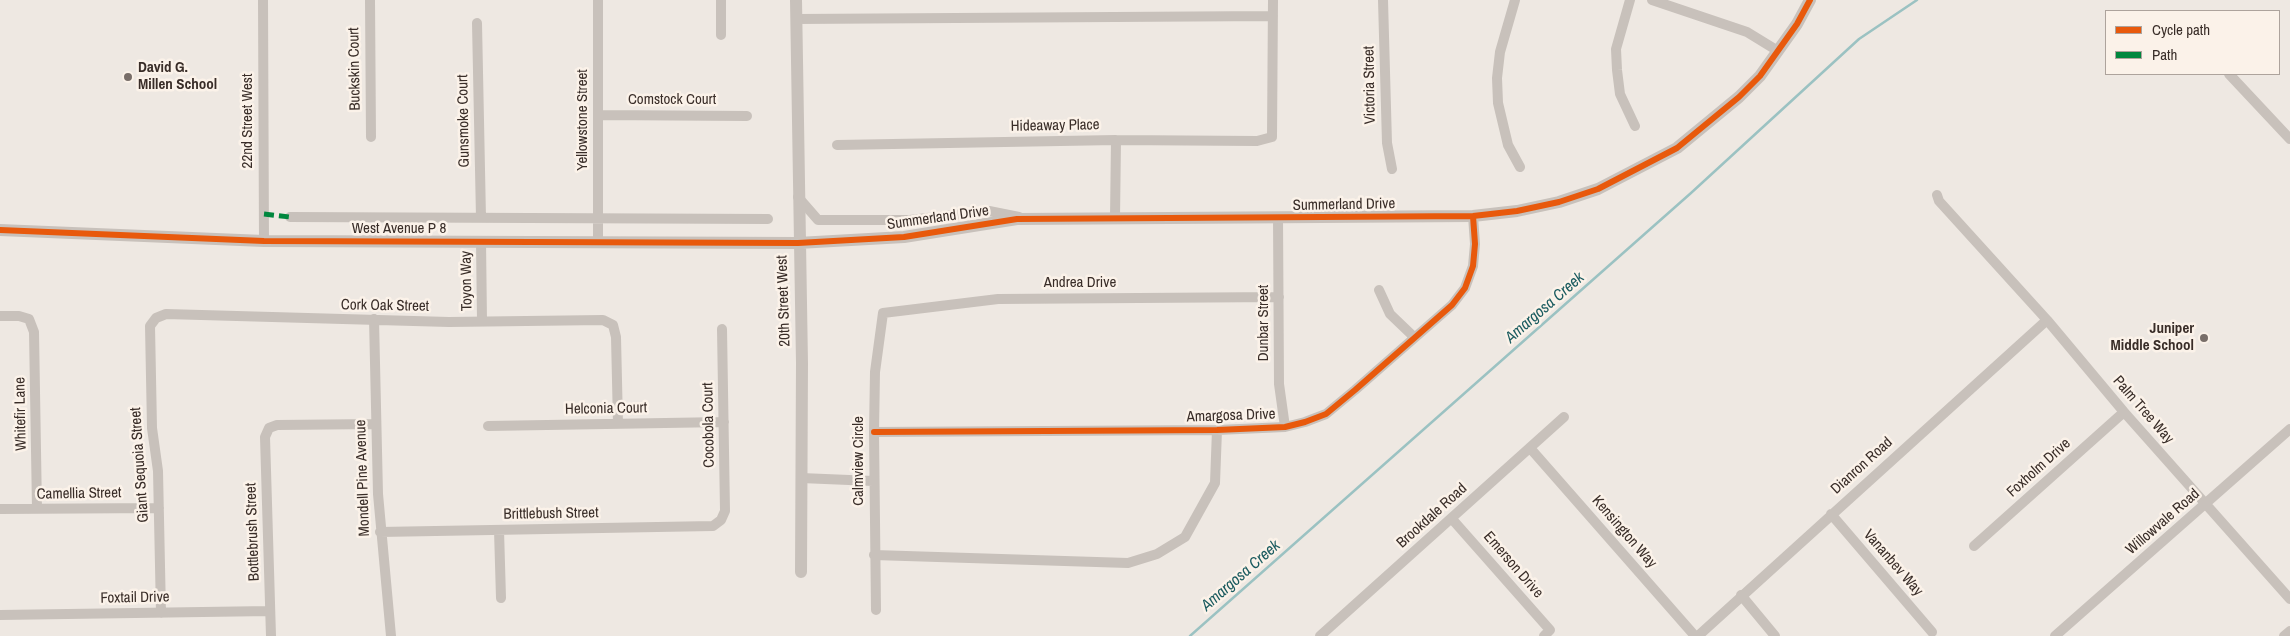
<!DOCTYPE html>
<style>
body{margin:0}
#map{position:relative;width:2290px;height:636px;overflow:hidden;background:#eee8e2;font-family:"Archivo Narrow",sans-serif}
canvas{display:block}
.legend{position:absolute;left:2105px;top:10px;width:175px;height:65px;box-sizing:border-box;background:#fbf2e9;border:1px solid #ada39c;margin:0;padding:6px 9px;list-style:none;font-size:15px;color:#392d28}
.legend li{display:flex;align-items:center;gap:10px;height:25px}
.legend b{width:25px;border:1px solid #ada39c}
</style>
<div id="map">
<canvas width="2290" height="636"></canvas>
<ul class="legend">
<li><b style="height:6px;background:#e8590c"></b>Cycle path</li>
<li><b style="height:6px;background:#00873e"></b>Path</li>
</ul>
</div>
<script>
const g = document.querySelector('canvas').getContext('2d');
g.lineJoin = 'round';
function toPath(rows) {
  const path = new Path2D();
  for (const r of rows) {
    path.moveTo(r[0], r[1]);
    for (let i = 2; i < r.length; i += 2) path.lineTo(r[i], r[i + 1]);
  }
  return path;
}
function trace(path, color, width, dash) {
  g.strokeStyle = color;
  g.lineWidth = width;
  g.lineCap = dash ? 'butt' : 'round';
  g.setLineDash(dash || []);
  g.stroke(path);
}
function label(font, color, halo, rows, align = 'center') {
  g.font = font + ' "Archivo Narrow",sans-serif';
  g.lineWidth = 5;
  g.setLineDash([]);
  g.textBaseline = 'middle';
  g.strokeStyle = halo;
  g.fillStyle = color;
  for (const [text, x, y, turn = 0] of rows) {
    g.save();
    g.translate(x, y);
    g.rotate((+turn || 0) * Math.PI / 180);
    g.textAlign = isNaN(turn) ? turn : align;
    if (halo) g.strokeText(text, 0, 0);
    g.fillText(text, 0, 0);
    g.restore();
  }
}
trace(toPath([
 [1190,636,1691,193,1859,39,1917,0]
]), '#9bc2c2', 2.5);
trace(toPath([
 [263,0,264,241],
 [370,0,371,137],
 [721,0,721,35],
 [1383,0,1387,143,1392,169],
 [1515,0,1500,52,1497,78,1498,103,1508,145,1520,167],
 [1630,0,1616,49,1617,70,1620,94,1635,126],
 [1652,0,1747,32,1778,51],
 [796,19,1273,16],
 [477,23,481,218],
 [2229,74,2290,139],
 [598,115,747,116],
 [837,145,1116,140,1257,141,1272,137,1273,0],
 [1937,195,1939,201,2047,320,2124,412,2290,599],
 [798,197,818,220,910,220,989,211,1019,217],
 [290,217,768,219],
 [1115,218,1116,140],
 [1278,218,1279,384,1285,427],
 [481,241,482,321],
 [598,241,598,0],
 [1379,290,1390,314,1414,337],
 [0,316,19,316,29,319,34,332,37,509],
 [374,319,378,494,391,636],
 [488,426,724,422],
 [874,432,1217,430,1285,427,1305,422,1326,414,1355,390,1452,305,1465,288,1473,266,1475,244,1473,216],
 [1530,448,1695,636],
 [801,478,873,481],
 [0,509,159,508],
 [1831,514,1932,632],
 [1452,519,1550,630,1544,636],
 [499,530,501,598],
 [380,532,713,526,721,520,725,511,722,329],
 [1974,546,2124,412],
 [874,555,1128,563,1157,554,1185,537,1215,483,1217,430],
 [1741,595,1775,636],
 [876,610,874,432,875,372,883,313,998,299,1279,297],
 [161,613,158,471,152,428,150,326,156,318,166,314,449,322,603,320,613,325,616,337,618,424],
 [0,615,270,611],
 [271,636,265,437,269,428,277,425,376,424],
 [1320,636,1564,417],
 [1698,636,2047,320],
 [2055,636,2290,429],
 [2284,636,2290,631]
]), '#c8c1bb', 10);
trace(toPath([
 [796,0,802,363,801,572],
 [0,230,264,241,798,243,904,237,1017,219,1473,216,1517,211,1559,202,1598,189,1677,148,1739,97,1760,76,1797,24,1810,0]
]), '#c8c1bb', 12);
trace(toPath([
 [264,214,290,217]
]), '#00873e', 5, [10, 5]);
trace(toPath([
 [0,230,264,241,798,243,904,237,1017,219,1473,216,1517,211,1559,202,1598,189,1677,148,1739,97,1760,76,1797,24,1810,0],
 [874,432,1217,430,1285,427,1305,422,1326,414,1355,390,1452,305,1465,288,1473,266,1475,244,1473,216]
]), '#e8590c', 6);
for (const [x, y, r, color] of [
 [128,77,5,"#786e69"],
 [2204,338,5,"#786e69"]
]) {
  const dot = new Path2D();
  dot.arc(x, y, r, 0, 2 * Math.PI);
  g.fillStyle = color;
  g.fill(dot);
  trace(dot, '#fbf2e9', 2);
}
label('bold 15px', '#392d28', '#fbf2e9', [
 ["David G.",138,68],
 ["Millen School",138,85],
 ["Juniper",2194,329,"right"],
 ["Middle School",2194,346,"right"]
], 'left');
label('15px', '#392d28', '#fbf2e9', [
 ["Buckskin Court",355,69,-91],
 ["Victoria Street",1370,85,-91],
 ["Comstock Court",672,100],
 ["Yellowstone Street",583,120,-90],
 ["22nd Street West",248,121,-90],
 ["Gunsmoke Court",464,121,-91],
 ["Hideaway Place",1055,126,-1],
 ["Summerland Drive",1344,205,-1],
 ["Summerland Drive",938,218,-8],
 ["West Avenue P 8",399,229],
 ["Toyon Way",467,281,-91],
 ["Andrea Drive",1080,283],
 ["20th Street West",784,301,-92],
 ["Cork Oak Street",385,306,1],
 ["Dunbar Street",1264,323,-90],
 ["Helconia Court",606,409,-1],
 ["Palm Tree Way",2143,410,49],
 ["Whitefir Lane",21,414,-91],
 ["Amargosa Drive",1231,416,-2],
 ["Cocobola Court",709,425,-91],
 ["Calmview Circle",859,461,-90],
 ["Giant Sequoia Street",140,465,-94],
 ["Dianron Road",1862,466,-42],
 ["Foxholm Drive",2039,468,-42],
 ["Mondell Pine Avenue",363,478,-92],
 ["Camellia Street",79,494,-1],
 ["Brittlebush Street",551,514,-1],
 ["Brookdale Road",1432,516,-42],
 ["Willowvale Road",2163,522,-41],
 ["Bottlebrush Street",253,532,-92],
 ["Kensington Way",1624,532,49],
 ["Vananbev Way",1893,563,49],
 ["Emerson Drive",1513,565,49],
 ["Foxtail Drive",135,598,-1]
]);
label('italic 16px', '#1a5b5f', '#fbf2e9', [
 ["Amargosa Creek",1545,308,-41],
 ["Amargosa Creek",1241,576,-41]
]);
</script>
